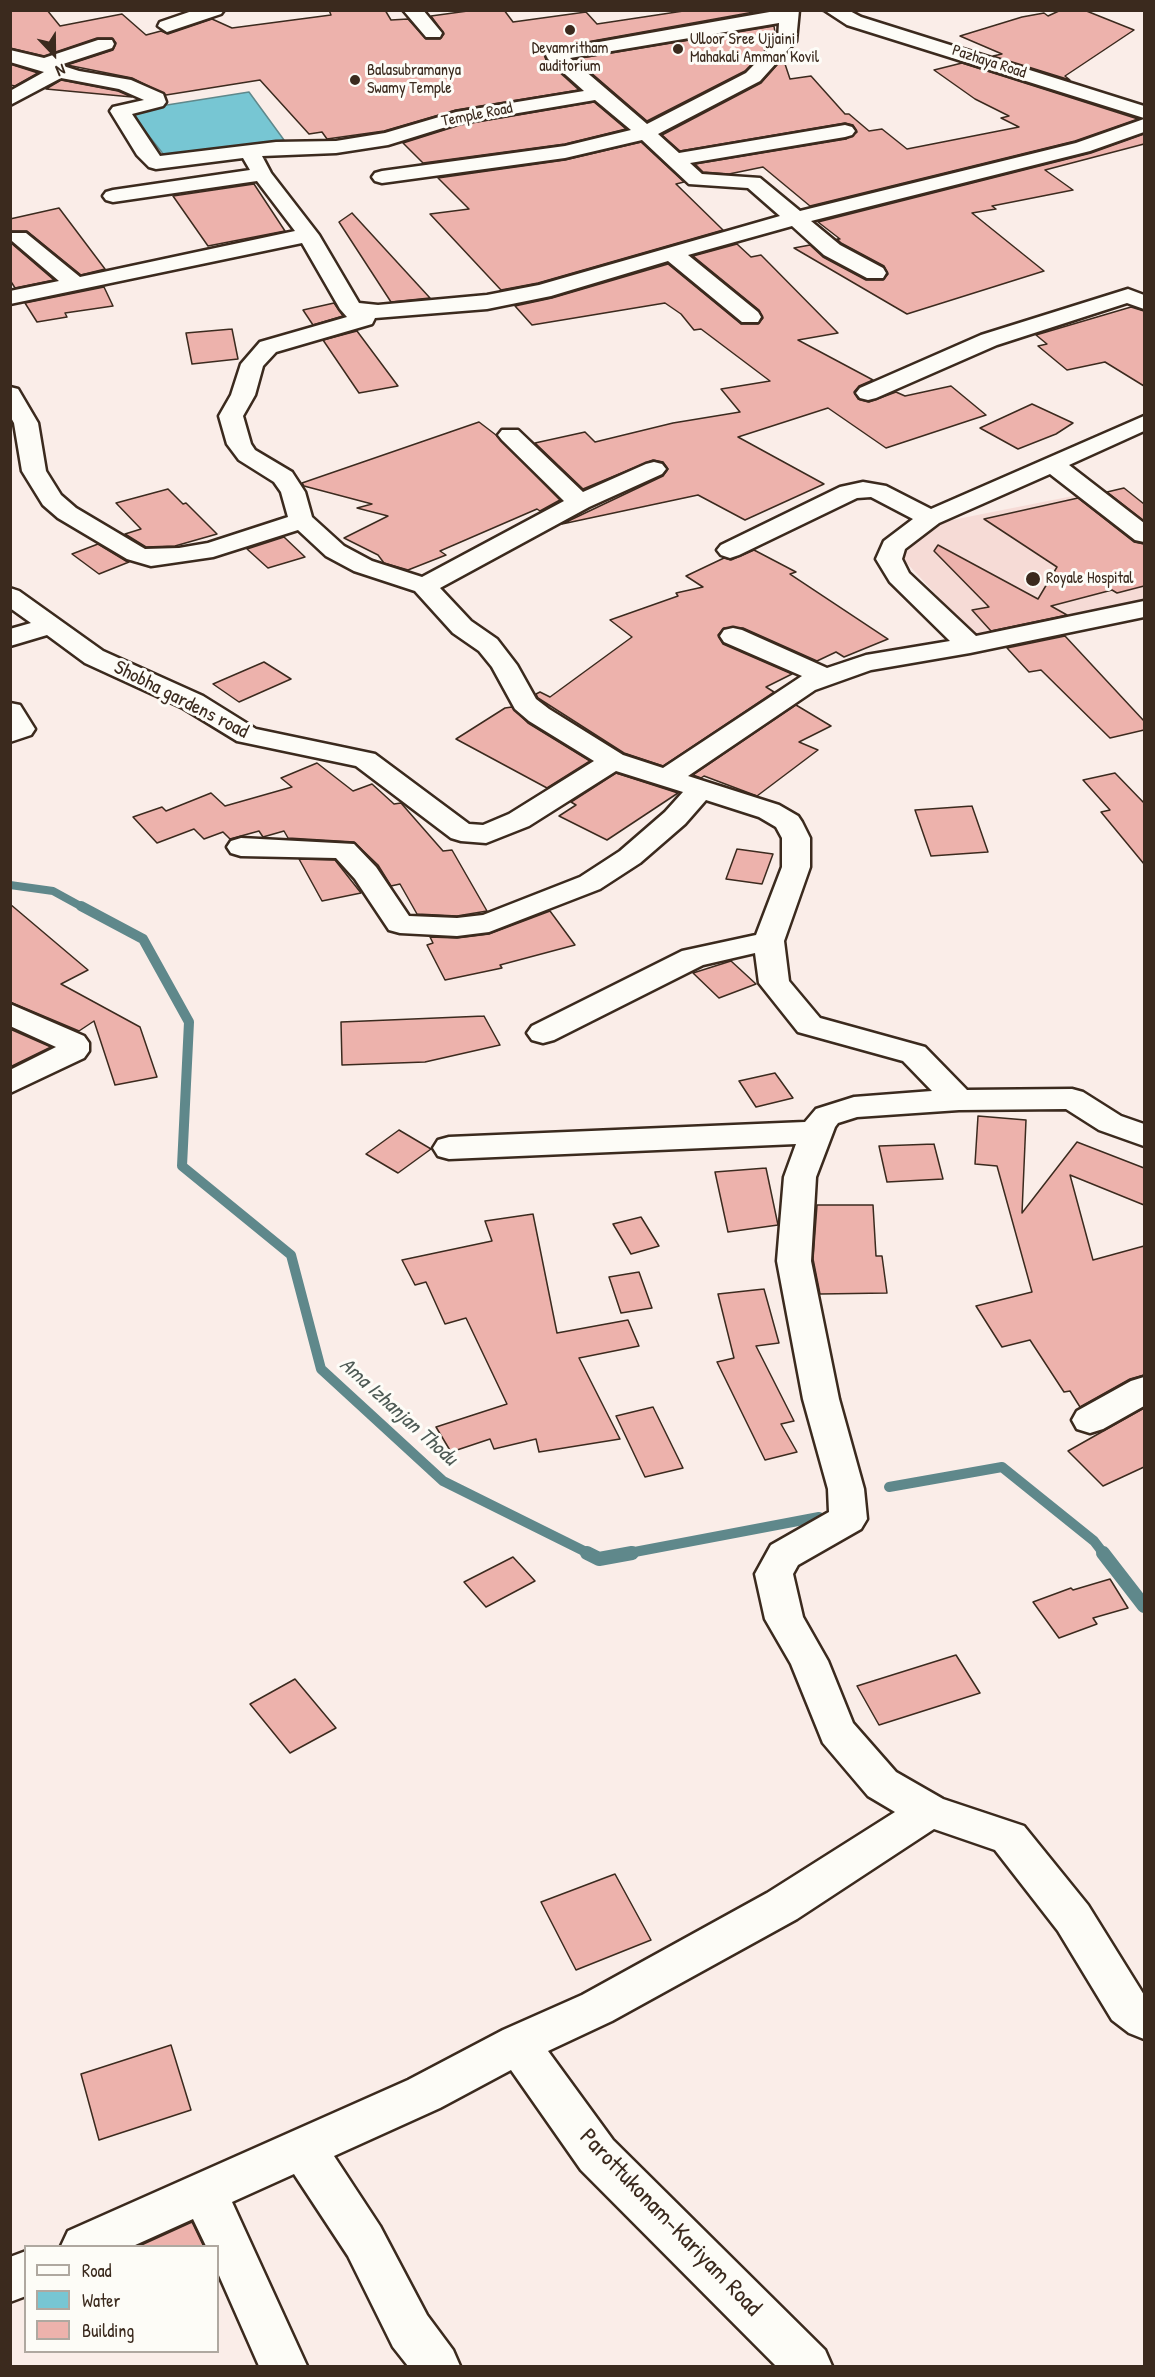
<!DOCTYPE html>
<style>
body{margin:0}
#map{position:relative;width:1155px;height:2377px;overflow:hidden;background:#faede8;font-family:"Patrick Hand",sans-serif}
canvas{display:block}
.frame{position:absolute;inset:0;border:12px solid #3b2a1e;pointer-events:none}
.legend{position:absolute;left:24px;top:2245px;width:195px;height:108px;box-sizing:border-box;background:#fdfcf7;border:2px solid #afa8a0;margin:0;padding:8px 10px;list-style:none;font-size:18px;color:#3b2a1e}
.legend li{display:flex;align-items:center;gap:12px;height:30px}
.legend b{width:30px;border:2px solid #afa8a0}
.north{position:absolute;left:24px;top:24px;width:60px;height:60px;-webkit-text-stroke:4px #fdfcf7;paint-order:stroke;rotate:158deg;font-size:16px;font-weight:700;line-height:24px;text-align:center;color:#3b2a1e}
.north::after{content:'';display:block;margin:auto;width:21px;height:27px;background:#3b2a1e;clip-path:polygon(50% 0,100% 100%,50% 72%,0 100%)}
</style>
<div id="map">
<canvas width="1155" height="2377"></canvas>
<div class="frame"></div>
<ul class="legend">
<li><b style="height:8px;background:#fdfcf7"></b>Road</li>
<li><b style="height:16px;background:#77c6d3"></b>Water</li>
<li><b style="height:16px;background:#edb2ac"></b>Building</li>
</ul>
<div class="north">N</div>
</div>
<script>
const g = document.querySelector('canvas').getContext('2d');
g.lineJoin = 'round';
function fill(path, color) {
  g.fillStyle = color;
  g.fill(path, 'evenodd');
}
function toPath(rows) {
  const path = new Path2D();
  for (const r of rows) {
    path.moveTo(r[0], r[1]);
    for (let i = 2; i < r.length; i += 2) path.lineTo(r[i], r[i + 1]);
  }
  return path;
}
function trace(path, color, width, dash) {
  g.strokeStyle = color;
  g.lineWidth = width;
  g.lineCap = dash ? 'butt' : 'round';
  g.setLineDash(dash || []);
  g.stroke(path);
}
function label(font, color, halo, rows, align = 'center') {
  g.font = font + ' "Patrick Hand",sans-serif';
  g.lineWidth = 6;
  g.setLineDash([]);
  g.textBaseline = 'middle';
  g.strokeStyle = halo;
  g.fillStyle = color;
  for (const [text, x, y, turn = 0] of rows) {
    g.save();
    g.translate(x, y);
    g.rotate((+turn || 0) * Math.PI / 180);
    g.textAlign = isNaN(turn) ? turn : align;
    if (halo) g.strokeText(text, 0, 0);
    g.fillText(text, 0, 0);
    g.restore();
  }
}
fill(toPath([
 [1088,493,1144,538,1144,599,974,635,902,558,927,525]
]), '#f6dbd6');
const water = toPath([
 [249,92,284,140,168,160,129,111,249,92]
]);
fill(water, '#77c6d3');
trace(water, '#5f888b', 1.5);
trace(toPath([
 [10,885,53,891,84,908]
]), '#5f888b', 8);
trace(toPath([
 [81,906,143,939,189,1022,182,1166,291,1255,321,1369,443,1481,590,1554],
 [889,1487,1002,1467,1094,1541,1104,1554],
 [624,1554,819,1517]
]), '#5f888b', 10);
trace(toPath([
 [587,1553,599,1559,632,1553],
 [1103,1553,1144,1606]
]), '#5f888b', 14);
const building = toPath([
 [10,10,47,10,60,26,122,14,146,35,161,31,168,34,212,19,232,28,331,15,329,10,385,10,391,20,408,19,426,39,440,39,444,34,431,16,475,10,504,10,513,22,586,12,597,24,690,10,765,10,548,49,544,54,546,60,579,90,456,110,384,131,327,139,322,132,309,134,260,80,166,95,132,78,67,65,113,50,116,43,112,38,97,38,44,56,10,48,10,10],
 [1061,10,1084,10,1134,30,1065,76,1070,80,993,56,1002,54,960,36,1022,17,1044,13,1048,16,1061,10],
 [774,26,776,39,745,71,647,121,575,59,774,26],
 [783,58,790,79,811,76,845,114,849,114,869,131,882,129,907,149,1019,127,1001,118,1009,116,975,99,934,70,962,63,1138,119,1075,141,810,206,763,167,729,174,703,172,695,164,846,139,857,132,853,125,845,123,680,151,662,135,761,83,783,58],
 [10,64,38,73,15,86,10,85,10,64],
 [61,80,118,91,132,97,46,89,61,80],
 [594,102,626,129,565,144,423,163,403,143,460,125,594,102],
 [1144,134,1144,144,1045,170,1073,190,992,206,996,209,972,213,1044,271,907,314,794,248,810,245,823,257,866,280,883,280,888,274,884,266,841,243,837,239,840,239,818,222,1091,153,1144,134],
 [641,142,684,182,676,184,723,230,538,283,501,290,430,214,469,209,438,178,565,160,641,142],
 [254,184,285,231,208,246,173,196,254,184],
 [59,208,105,269,81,275,27,231,10,231,10,219,59,208],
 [352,213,430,298,391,302,339,222,352,213],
 [11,243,54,280,15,288,10,280,11,243],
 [737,244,751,257,761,255,838,333,798,340,873,380,859,386,854,392,858,399,869,402,896,392,905,396,951,386,986,415,886,448,828,408,738,437,824,484,745,520,698,495,562,524,663,476,668,469,663,462,653,460,583,489,535,443,585,432,595,442,673,423,740,412,721,389,770,381,701,329,694,330,681,314,665,303,532,325,515,306,552,298,668,264,741,324,758,324,763,318,759,310,693,256,737,244],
 [104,287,113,306,65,313,67,317,37,322,25,303,104,287],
 [334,303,343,316,313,325,303,310,334,303],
 [1131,307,1144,311,1144,386,1105,362,1067,370,1038,346,1047,344,1036,335,1131,307],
 [232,329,238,359,192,364,186,333,232,329],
 [357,331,398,386,359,393,323,340,357,331],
 [1032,404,1073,423,1056,434,1018,449,980,428,1032,404],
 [479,422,496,435,560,500,540,511,537,509,440,551,446,555,408,570,384,563,378,555,344,538,388,516,357,508,372,504,304,486,302,483,479,422],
 [1124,488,1144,504,1144,521,1107,492,1124,488],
 [168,489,183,504,186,503,217,534,175,546,146,547,125,534,141,529,116,503,168,489],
 [1078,498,1134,542,1144,544,1144,586,1117,593,1112,590,1051,606,1067,615,991,631,972,610,989,607,934,551,938,545,1038,599,1057,567,984,519,1078,498],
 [284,537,305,557,268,568,247,549,284,537],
 [98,544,126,561,129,562,99,574,72,554,98,544],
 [754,550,796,572,790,574,888,639,844,657,836,652,817,661,743,628,724,628,718,635,723,644,792,674,766,687,774,692,663,766,624,753,538,698,536,694,540,692,550,697,632,637,610,620,678,596,676,593,703,587,686,576,724,558,731,560,754,550],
 [1065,636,1144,721,1144,730,1110,738,1041,670,1029,672,1007,648,1065,636],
 [264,662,291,679,239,702,213,684,264,662],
 [796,705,831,726,799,742,818,750,757,796,704,776,701,778,693,775,796,705],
 [512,707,528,723,590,761,547,788,456,739,505,708,512,707],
 [317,763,353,791,372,784,394,804,401,803,443,851,452,850,487,911,457,916,417,914,400,884,391,886,378,865,354,842,288,838,284,831,263,837,259,831,230,839,223,832,204,839,194,829,157,843,133,817,162,807,166,811,211,793,225,806,292,787,281,778,317,763],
 [616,773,678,793,607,840,559,816,576,805,571,802,616,773],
 [1115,773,1144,803,1144,864,1101,812,1110,810,1083,780,1115,773],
 [972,806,988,852,931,856,915,810,972,806],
 [737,849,773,854,762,884,726,879,737,849],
 [299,859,335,860,361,893,322,901,299,859],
 [10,904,88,970,61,984,140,1027,157,1077,115,1085,94,1021,79,1031,10,1002,10,904],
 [550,911,575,945,500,965,502,968,445,980,427,945,433,943,430,937,457,938,489,934,550,911],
 [731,961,756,984,719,998,693,973,731,961],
 [484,1016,500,1045,425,1062,342,1065,341,1022,484,1016],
 [10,1029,51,1047,10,1067,10,1029],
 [775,1073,793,1098,756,1107,739,1081,775,1073],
 [978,1116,1026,1120,1022,1213,1077,1142,1144,1168,1144,1205,1070,1175,1093,1260,1144,1246,1144,1375,1130,1379,1080,1407,1070,1391,1064,1392,1030,1340,1002,1347,976,1306,1032,1292,997,1166,975,1164,978,1116],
 [399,1130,431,1149,398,1173,366,1154,399,1130],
 [934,1144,943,1179,887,1182,879,1146,934,1144],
 [766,1168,778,1225,728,1232,715,1172,766,1168],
 [817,1205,873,1205,876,1256,882,1256,887,1293,820,1294,813,1259,817,1205],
 [533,1214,557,1333,628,1320,639,1346,579,1358,620,1439,539,1452,536,1439,494,1449,490,1439,451,1452,436,1427,507,1404,466,1318,445,1324,426,1282,415,1285,402,1260,492,1241,485,1221,533,1214],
 [641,1217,659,1246,631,1254,613,1224,641,1217],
 [639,1272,652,1308,621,1313,609,1277,639,1272],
 [764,1289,779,1343,756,1346,794,1421,781,1424,797,1452,765,1460,717,1362,734,1358,718,1294,764,1289],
 [653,1407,683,1468,645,1477,616,1416,653,1407],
 [1144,1408,1144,1467,1103,1486,1068,1451,1144,1408],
 [513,1557,535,1581,486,1607,464,1582,513,1557],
 [1110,1579,1128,1608,1093,1618,1097,1624,1059,1638,1033,1602,1071,1588,1073,1590,1110,1579],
 [956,1655,980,1693,879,1725,857,1686,956,1655],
 [295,1679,336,1728,290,1753,250,1704,295,1679],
 [615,1874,651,1940,576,1970,541,1902,615,1874],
 [171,2045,191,2110,99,2140,81,2074,171,2045],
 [192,2222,204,2247,137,2247,192,2222]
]);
fill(building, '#edb2ac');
trace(building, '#3b2a1e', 1.5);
const street = toPath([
 [195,10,224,10,221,14,167,32,158,26,160,22,195,10],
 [403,10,423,10,442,33,440,37,426,37,403,10],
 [781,10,799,10,796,41,760,81,658,134,679,153,845,125,852,127,855,131,852,135,845,137,690,163,702,174,760,178,800,211,1076,143,1144,119,1144,132,1090,151,811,221,840,245,883,268,886,273,883,278,867,278,824,255,792,226,688,255,758,312,761,317,758,322,742,322,668,261,551,296,487,309,375,318,372,324,276,352,263,366,255,395,243,416,251,444,255,450,292,472,305,492,312,517,344,546,372,561,422,577,564,501,502,440,498,435,502,430,518,430,583,492,646,464,654,462,662,464,666,469,662,474,589,507,440,588,471,621,497,639,517,665,536,699,549,709,623,755,663,768,802,676,724,642,720,636,724,630,733,628,742,630,827,668,866,655,950,641,890,582,876,559,884,541,913,519,871,497,857,498,739,555,730,558,721,555,717,550,721,545,840,487,863,482,886,486,931,509,1144,416,1144,431,1069,465,1144,523,1144,542,1135,540,1050,474,939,523,905,549,902,559,909,573,976,636,1144,601,1144,617,970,653,871,670,815,690,688,776,779,805,798,816,802,822,810,838,810,867,784,941,789,981,820,1018,925,1047,967,1090,1072,1089,1083,1092,1121,1116,1144,1124,1144,1146,1099,1130,1066,1109,959,1110,857,1117,838,1123,835,1127,816,1177,811,1261,839,1399,864,1489,867,1519,861,1529,798,1565,793,1574,803,1617,828,1661,853,1723,896,1772,943,1799,1024,1826,1088,1905,1144,1995,1144,2039,1129,2033,1112,2020,1058,1931,995,1850,934,1829,797,1919,612,2021,548,2051,613,2140,825,2350,832,2366,776,2366,581,2170,511,2070,440,2108,334,2156,380,2226,427,2315,453,2350,460,2366,408,2366,393,2347,348,2256,294,2174,232,2202,307,2366,259,2366,218,2273,218,2246,206,2246,193,2219,133,2246,61,2246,68,2231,408,2080,503,2030,582,1995,767,1893,895,1812,868,1796,823,1743,791,1664,765,1619,755,1574,771,1545,829,1512,828,1489,803,1399,777,1261,784,1177,796,1144,449,1159,438,1156,433,1148,438,1140,449,1137,805,1122,816,1109,854,1097,932,1091,903,1061,798,1032,759,983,755,953,703,965,554,1040,543,1043,532,1040,527,1033,532,1026,682,951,756,935,782,867,782,838,776,827,759,817,706,800,685,824,640,863,600,889,489,932,457,936,400,933,389,930,355,879,336,858,241,856,231,853,227,847,231,841,241,838,354,844,376,867,409,916,457,918,483,915,580,877,620,851,665,812,683,792,616,771,529,826,486,843,461,841,451,838,356,766,237,741,183,708,85,663,47,635,10,646,10,629,31,623,10,608,10,588,19,591,103,651,203,696,256,729,375,754,469,824,483,825,509,814,594,761,529,721,515,709,492,667,479,651,453,633,415,591,354,571,326,556,298,530,213,557,151,566,127,559,58,518,43,505,22,471,14,423,10,416,10,387,18,389,38,423,46,471,61,495,76,508,145,549,179,548,208,543,288,517,281,492,274,482,239,460,227,444,219,416,231,395,241,364,260,342,347,317,340,309,302,243,10,304,10,291,59,281,12,241,12,233,26,233,80,277,295,231,257,181,113,202,106,200,103,196,106,192,113,190,250,170,243,158,156,169,149,167,137,155,110,111,113,107,144,100,119,89,61,78,10,105,10,91,44,72,10,62,10,50,44,58,98,40,112,40,114,44,112,48,60,65,79,71,131,80,163,94,166,102,163,106,132,114,160,156,276,142,336,141,385,133,456,112,584,91,548,59,546,55,548,51,781,10],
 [779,23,778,40,746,73,647,124,570,58,779,23],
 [595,100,631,130,565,146,382,171,375,173,372,177,375,181,382,183,565,158,642,140,689,184,748,188,780,216,539,285,487,295,378,305,359,303,319,235,271,173,262,156,336,153,388,145,459,123,595,100],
 [1128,289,1144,295,1144,309,1127,303,997,345,876,398,868,400,860,398,856,393,860,388,981,335,1128,289],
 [10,703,20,705,35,729,31,735,10,742,10,703],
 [10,1004,84,1036,89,1043,89,1051,84,1058,10,1093,10,1070,56,1047,10,1026,10,1004],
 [1144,1377,1144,1406,1103,1429,1090,1433,1077,1429,1072,1420,1077,1411,1131,1381,1144,1377],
 [26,2251,26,2296,10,2302,10,2257,26,2251]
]);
const secondary = toPath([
 [824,10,848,10,861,17,1144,106,1144,118,847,25,824,10]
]);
trace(street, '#3b2a1e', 5);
trace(secondary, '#3b2a1e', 5);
fill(street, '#fdfcf7');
fill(secondary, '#fdfcf7');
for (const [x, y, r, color] of [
 [570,30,6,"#3b2a1e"],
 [678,49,6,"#3b2a1e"],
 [355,80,6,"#3b2a1e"],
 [1033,579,8,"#3b2a1e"]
]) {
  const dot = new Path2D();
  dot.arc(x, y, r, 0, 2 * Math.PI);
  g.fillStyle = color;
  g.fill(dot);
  trace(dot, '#fdfcf7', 2);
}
label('16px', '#3b2a1e', '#fdfcf7', [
 ["Ulloor Sree Ujjaini",690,40],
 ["Mahakali Amman Kovil",690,58],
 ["Devamritham",570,49,"center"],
 ["auditorium",570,67,"center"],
 ["Balasubramanya",367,71],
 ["Swamy Temple",367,89],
 ["Royale Hospital",1046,579]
], 'left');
label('16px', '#3b2a1e', '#fdfcf7', [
 ["Pazhaya Road",989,62,18],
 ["Temple Road",477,115,-11]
]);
label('20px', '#3b2a1e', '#fdfcf7', [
 ["Shobha gardens road",181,700,27]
]);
label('italic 21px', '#4d5954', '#fdfcf7', [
 ["Ama Izhanjan Thodu",398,1412,42]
]);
label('24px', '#3b2a1e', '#fdfcf7', [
 ["Parottukonam-Kariyam Road",670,2223,46]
]);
</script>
